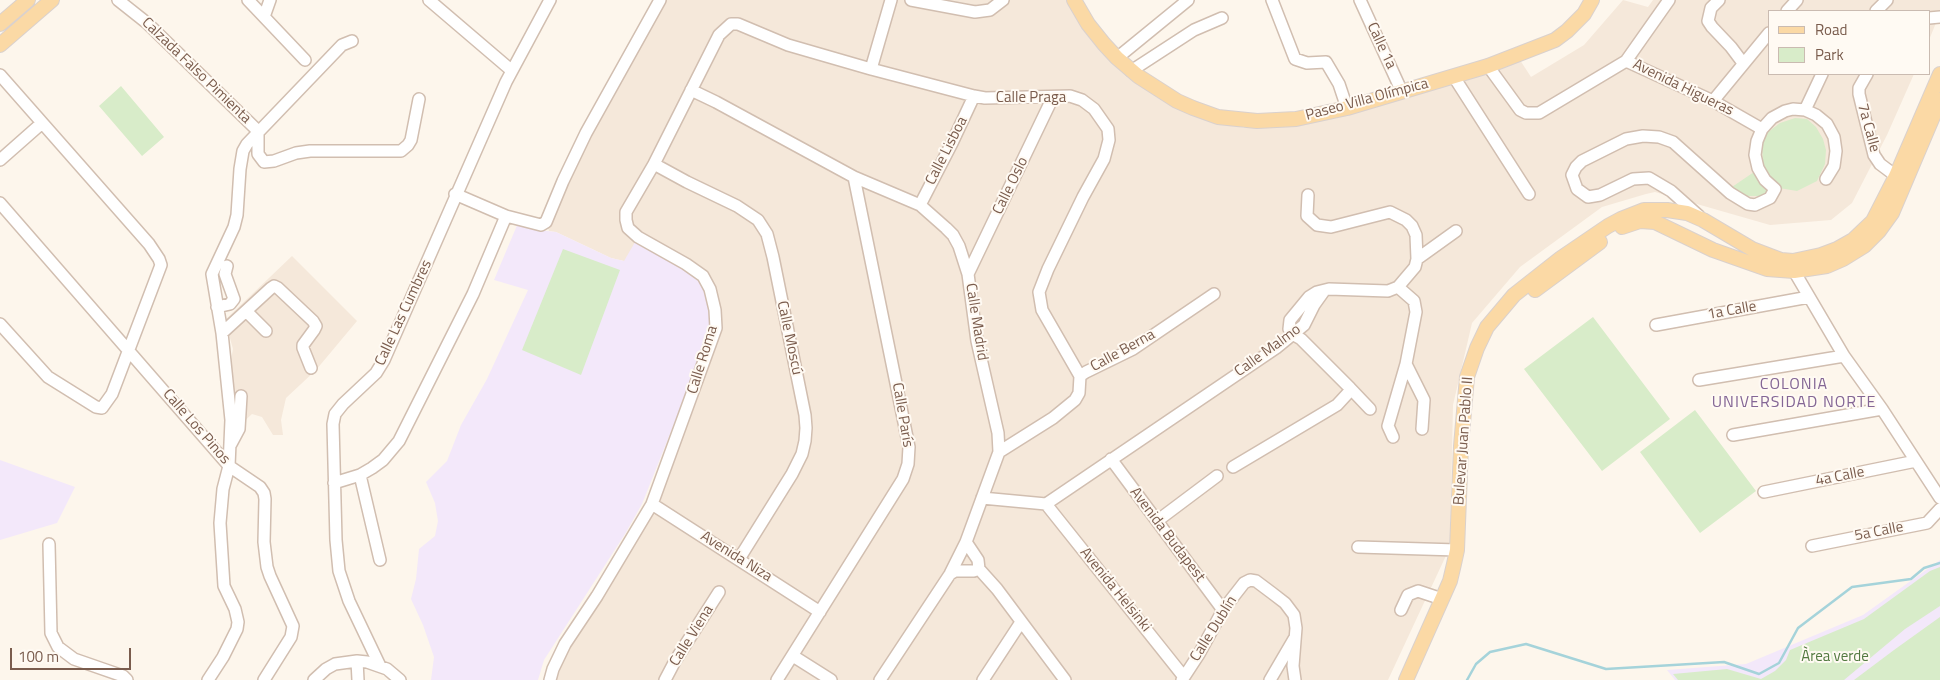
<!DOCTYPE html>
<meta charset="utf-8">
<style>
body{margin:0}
#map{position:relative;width:1940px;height:680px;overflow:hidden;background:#fdf6ec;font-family:"Titillium Web",sans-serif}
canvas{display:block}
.legend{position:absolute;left:1768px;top:10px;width:162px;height:65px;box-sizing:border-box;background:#fffaf3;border:1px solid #cabbb1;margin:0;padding:6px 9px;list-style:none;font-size:15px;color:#7a5c4d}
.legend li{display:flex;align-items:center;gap:10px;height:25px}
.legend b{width:25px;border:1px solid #cabbb1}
.scale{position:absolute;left:10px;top:648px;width:121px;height:22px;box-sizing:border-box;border:2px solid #7a5c4d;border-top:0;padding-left:6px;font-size:15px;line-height:18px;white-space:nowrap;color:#7a5c4d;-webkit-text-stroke:4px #fffaf3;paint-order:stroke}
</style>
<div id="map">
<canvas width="1940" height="680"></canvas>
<ul class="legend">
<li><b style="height:6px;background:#fbd9a5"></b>Road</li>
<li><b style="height:14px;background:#d8ecc9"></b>Park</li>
</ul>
<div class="scale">100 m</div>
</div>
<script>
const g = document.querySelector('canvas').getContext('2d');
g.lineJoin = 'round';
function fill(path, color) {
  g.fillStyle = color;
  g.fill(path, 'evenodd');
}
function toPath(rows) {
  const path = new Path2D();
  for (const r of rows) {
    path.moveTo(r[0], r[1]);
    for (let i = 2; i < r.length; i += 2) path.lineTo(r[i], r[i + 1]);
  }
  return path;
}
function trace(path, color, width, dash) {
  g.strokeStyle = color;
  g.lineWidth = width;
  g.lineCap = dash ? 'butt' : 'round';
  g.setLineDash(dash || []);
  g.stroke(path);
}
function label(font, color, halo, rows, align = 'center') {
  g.font = font + ' "Titillium Web",sans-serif';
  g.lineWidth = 4;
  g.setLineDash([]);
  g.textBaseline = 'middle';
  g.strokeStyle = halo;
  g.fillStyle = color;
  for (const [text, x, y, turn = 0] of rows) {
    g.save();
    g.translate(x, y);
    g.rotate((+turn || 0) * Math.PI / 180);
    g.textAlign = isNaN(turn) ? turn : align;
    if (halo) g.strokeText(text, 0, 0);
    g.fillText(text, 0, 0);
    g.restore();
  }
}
fill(toPath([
 [661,0,1073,0,1106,54,1169,103,1243,128,1339,116,1518,57,1531,77,1584,45,1623,0,1648,7,1653,0,1940,0,1940,13,1929,40,1929,11,1769,11,1769,74,1914,74,1887,135,1852,203,1831,220,1770,225,1655,192,1646,194,1602,207,1520,267,1472,323,1453,405,1450,547,1388,680,550,680,652,504,716,328,624,261,611,258,556,232,549,231,546,222,563,181],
 [292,256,357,321,316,370,286,398,281,420,283,435,273,435,262,417,252,414,238,427,232,378,231,360,233,349,225,320]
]), '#f5e8da');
fill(toPath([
 [518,223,538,230,556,232,611,258,624,261,638,237,703,276,716,328,686,394,642,504,625,534,544,660,538,680,431,680,434,657,423,625,411,599,416,579,419,549,435,536,438,521,435,503,426,482,447,461,461,425,487,379,528,290,494,280],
 [0,460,75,487,57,523,0,540],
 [1940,560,1940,680,1675,680,1667,670,1746,664,1863,615]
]), '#f3e8fa');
fill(toPath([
 [121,86,164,137,142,156,99,106],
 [1795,118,1807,119,1816,127,1823,139,1826,150,1825,164,1817,181,1797,191,1779,188,1770,181,1763,167,1762,145,1767,133,1780,123],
 [1754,172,1769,192,1764,196,1745,196,1732,187],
 [563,249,620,270,581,375,522,350],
 [1593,317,1670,419,1602,471,1524,369],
 [1695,410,1756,491,1700,533,1640,452],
 [1940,567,1940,606,1905,629,1844,680,1678,680,1673,674,1727,669,1761,679,1775,671,1786,660,1790,650,1864,619,1930,571],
 [1940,617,1940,680,1854,680,1894,650]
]), '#d8ecc9');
trace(toPath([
 [1467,680,1476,664,1490,652,1526,644,1606,669,1724,662,1759,674,1779,663,1798,628,1852,587,1911,579,1924,568,1940,563]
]), '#a5d3da', 2.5);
const minor = toPath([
 [118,0,147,23,258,131,258,154,264,162,274,161,296,153,310,151,401,151,408,145,411,140,419,99],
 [248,0,305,60],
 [429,0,511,70],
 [911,0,975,12,990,10,1003,0],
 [1272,0,1295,59,1307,63,1326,62,1339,84,1347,108],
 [1360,0,1402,92],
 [1719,0,1711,8,1708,21,1712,27,1731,47,1743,63],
 [1787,11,1797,0],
 [1876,11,1887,0],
 [264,17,270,0],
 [1929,18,1940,17],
 [1117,58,1188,0],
 [1626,61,1713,101,1762,129],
 [1488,66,1520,110,1526,113,1539,113,1626,61,1669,0],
 [871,69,891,0],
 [1131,71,1194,30,1222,18],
 [1867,74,1859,88,1859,94,1874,155,1880,164,1896,176],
 [0,75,149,244,159,259,161,265,112,394,102,408,96,407,48,377,0,324],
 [1454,77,1529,194],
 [691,90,716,102,854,177,920,205,946,228,953,235,959,246,968,274,977,341,998,433,999,452,966,542,950,574,880,680],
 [1713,101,1769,33],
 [1805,110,1822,74],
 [0,160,42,123],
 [654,164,687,182,737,206,758,220,767,234,773,257,805,415,806,428,805,441,802,454,792,474,739,559],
 [455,194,506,216,541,225,546,222,563,181,586,133,660,0],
 [0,203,229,466,260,487,264,493,265,499,264,542,267,567,270,576,293,626,291,637,264,680],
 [920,205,952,143,974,96],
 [1699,216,1671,191,1649,178,1633,179,1600,195,1588,197,1577,189,1572,175,1576,167,1582,161,1626,139,1643,136,1659,137,1673,142,1730,193,1748,204,1755,205,1770,198,1775,189,1765,180,1758,168,1755,155,1757,141,1762,129,1772,118,1785,111,1793,109,1805,110,1816,115,1827,124,1834,137,1836,151,1834,166,1826,179],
 [1417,259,1456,231],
 [1794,271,1844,356,1882,409,1940,498],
 [968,274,1053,97],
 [217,307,230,304,234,299,225,274,227,266],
 [246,311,266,331],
 [1656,325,1809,297],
 [222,333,271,288,274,286,278,288,313,321,316,326,314,330,303,345,303,348,311,368],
 [1406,364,1424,400,1422,429],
 [1699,380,1844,356],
 [1350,388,1370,409],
 [1733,435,1882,409],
 [1393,437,1388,426,1406,364,1416,312,1414,301,1398,287],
 [231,444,239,429,241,396],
 [999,452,1053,418,1075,400,1079,393,1080,376,1086,372,1133,349,1214,294],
 [1111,459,1223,610],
 [1233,467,1337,405,1349,392,1350,388,1301,339,1292,334,1289,329,1290,320,1309,297,1317,292,1329,289,1388,291,1398,287,1415,267,1417,259,1416,235,1412,226,1406,220,1390,212,1331,227,1317,225,1307,216,1308,195],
 [360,475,380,560],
 [334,483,360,475,372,468,383,460,399,441,473,294,506,216],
 [1764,492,1916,461],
 [982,498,1046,504,1276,348,1304,325,1314,305,1324,291],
 [652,504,820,612],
 [1046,504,1184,677],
 [1157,521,1217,476],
 [966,542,978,560,979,569,997,589,1065,680],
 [49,544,51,633,58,647,74,659,123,676,127,680],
 [1812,546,1927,523,1940,509],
 [1358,547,1457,550],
 [950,574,955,571,974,571,979,569],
 [1401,610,1408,595,1418,591,1442,599],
 [793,656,831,680],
 [357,661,358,680],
 [380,666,349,601,339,571,336,540,333,424,335,414,343,404,376,373,384,360,506,82,550,0],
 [208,680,223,657,237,629,238,622,235,609,224,586,220,523,223,489,229,466,231,420,222,333,212,274,234,227,237,215,240,169,243,151,247,144,342,45,352,41],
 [314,680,326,669,335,664,357,661,367,662,387,669,400,680],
 [550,680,553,669,565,644,597,596,652,504,716,328,715,310,710,289,703,276,686,264,638,237,628,228,626,220,626,212,654,164,719,35,731,24,738,24,788,45,871,69,974,96,985,98,1070,96,1082,100,1094,109,1108,129,1109,140,1104,159,1083,197,1048,269,1039,292,1042,310,1080,376],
 [665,680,675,661,719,592],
 [777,680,903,479,908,464,909,447,854,177],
 [983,680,1021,622],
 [1182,680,1199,654,1223,610,1244,583,1250,580,1256,581,1272,593,1285,603,1294,615,1296,628,1293,666,1295,680],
 [1270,680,1294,639]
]);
const major = toPath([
 [1074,0,1088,24,1104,44,1117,58,1138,76,1177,101,1193,108,1218,117,1257,121,1296,119,1347,108,1488,66,1555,40,1567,31,1584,14,1592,0],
 [0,24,28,0],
 [0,45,52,0],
 [1622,227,1640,221,1655,222,1713,250,1767,269,1794,271,1827,266,1843,259,1864,246,1879,231,1892,213,1940,100],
 [1535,290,1600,242],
 [1406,680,1450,581,1454,564,1457,550,1461,446,1467,377,1477,348,1487,327,1514,295,1561,258,1608,226,1621,219,1644,210,1667,210,1687,213,1703,220,1752,249,1781,260,1793,261,1821,255,1837,249,1853,240,1873,221,1896,176,1940,74]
]);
trace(minor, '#d1beb0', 14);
trace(major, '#dad1cd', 16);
trace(minor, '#fff', 11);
trace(major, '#fbd9a5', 14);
label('15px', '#7a5c4d', '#fffaf3', [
 ["Calle 1a",1381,46,65],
 ["Calzada Falso Pimienta",196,71,44],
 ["Avenida Higueras",1683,88,26],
 ["Calle Praga",1031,98],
 ["Paseo Villa Olímpica",1367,100,-15],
 ["7a Calle",1868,128,75],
 ["Calle Lisboa",947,151,-63],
 ["Calle Oslo",1011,186,-64],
 ["1a Calle",1732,311,-10],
 ["Calle Las Cumbres",404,313,-65],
 ["Calle Madrid",976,322,81],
 ["Calle Moscú",789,338,78],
 ["Calle Berna",1123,351,-29],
 ["Calle Malmo",1268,351,-36],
 ["Calle Roma",703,360,-73],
 ["Calle París",902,415,80],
 ["Calle Los Pinos",196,427,49],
 ["Bulevar Juan Pablo II",1464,441,-86],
 ["4a Calle",1840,477,-11],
 ["5a Calle",1879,532,-11],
 ["Avenida Budapest",1167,535,53],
 ["Avenida Niza",736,557,32],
 ["Avenida Helsinki",1115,590,51],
 ["Calle Dublín",1214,629,-58],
 ["Calle Viena",692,636,-58]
]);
label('15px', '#537a41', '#fffaf3', [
 ["Àrea verde",1835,657]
]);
g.letterSpacing = '1px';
label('16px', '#846695', '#fffaf3', [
 ["COLONIA",1794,385],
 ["UNIVERSIDAD NORTE",1794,403]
]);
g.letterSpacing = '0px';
</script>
